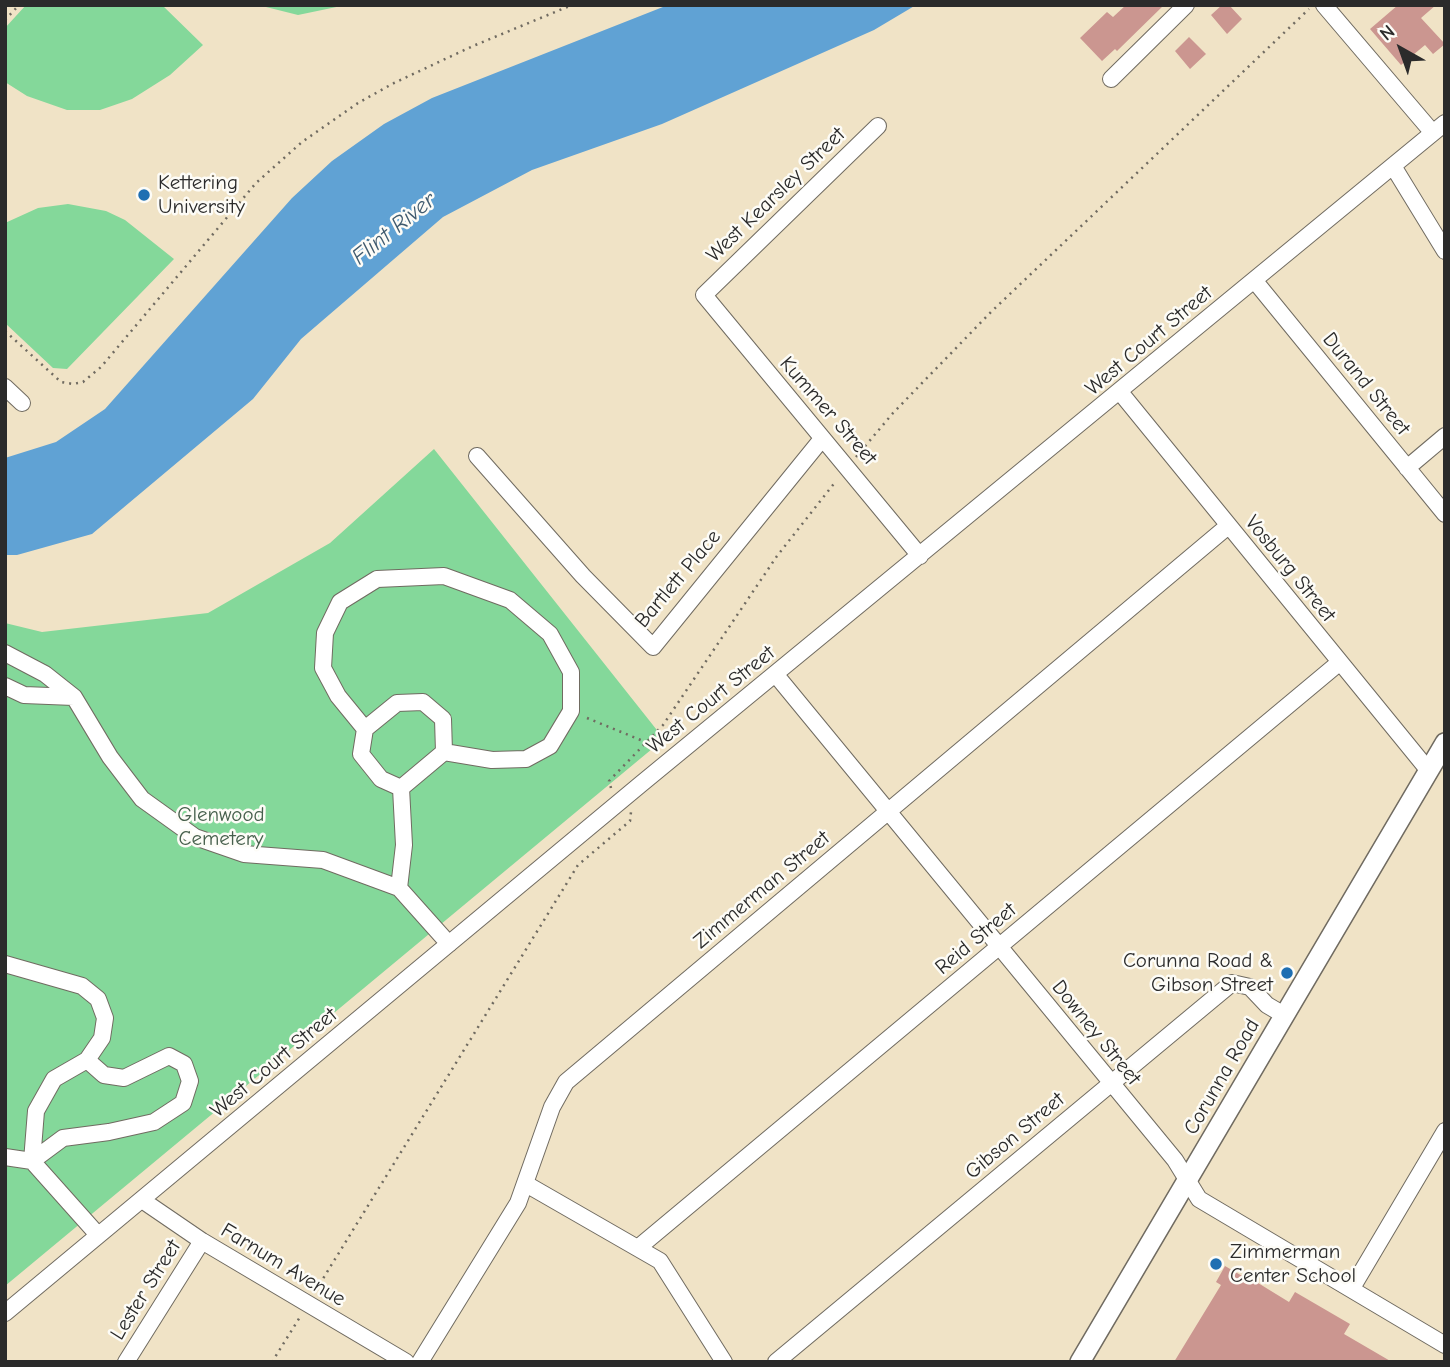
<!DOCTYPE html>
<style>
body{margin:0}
#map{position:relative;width:1450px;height:1367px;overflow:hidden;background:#f0e3c6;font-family:"Comic Neue",sans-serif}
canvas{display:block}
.frame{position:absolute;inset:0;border:7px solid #2b2b2b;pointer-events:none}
.north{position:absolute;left:1366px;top:14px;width:70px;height:70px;-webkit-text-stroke:5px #fdfcf7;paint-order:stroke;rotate:320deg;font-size:19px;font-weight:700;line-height:28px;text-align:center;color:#2b2b2b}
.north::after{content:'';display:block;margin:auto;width:24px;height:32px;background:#2b2b2b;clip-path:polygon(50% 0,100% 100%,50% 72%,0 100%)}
</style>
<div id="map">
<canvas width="1450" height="1367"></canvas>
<div class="frame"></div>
<div class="north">N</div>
</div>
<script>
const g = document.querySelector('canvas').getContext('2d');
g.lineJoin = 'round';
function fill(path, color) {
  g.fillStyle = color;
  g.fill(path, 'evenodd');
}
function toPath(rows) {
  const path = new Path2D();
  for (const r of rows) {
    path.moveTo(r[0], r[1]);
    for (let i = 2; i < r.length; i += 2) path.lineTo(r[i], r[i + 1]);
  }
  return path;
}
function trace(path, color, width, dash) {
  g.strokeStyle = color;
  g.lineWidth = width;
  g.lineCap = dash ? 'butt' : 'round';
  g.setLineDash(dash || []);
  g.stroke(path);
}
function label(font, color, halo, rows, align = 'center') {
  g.font = font + ' "Comic Neue",sans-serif';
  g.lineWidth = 5;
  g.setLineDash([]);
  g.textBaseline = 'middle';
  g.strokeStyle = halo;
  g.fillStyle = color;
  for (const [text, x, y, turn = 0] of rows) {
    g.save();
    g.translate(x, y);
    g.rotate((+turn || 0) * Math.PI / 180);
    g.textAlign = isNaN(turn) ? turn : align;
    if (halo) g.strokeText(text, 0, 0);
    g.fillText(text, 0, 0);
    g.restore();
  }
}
fill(toPath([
 [26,5,162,5,203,45,170,75,132,99,100,110,67,110,27,96,5,82,5,28],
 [258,5,346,5,298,15],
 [68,204,106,211,125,220,174,259,67,369,53,368,5,323,5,223,38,208],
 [434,449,664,739,5,1286,5,623,42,632,208,613,330,543]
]), '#84d89a');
fill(toPath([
 [668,5,916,5,874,30,662,124,532,170,443,217,301,339,253,399,92,534,17,555,5,555,5,458,56,442,105,409,292,198,332,161,384,124,432,98]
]), '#60a2d4');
fill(toPath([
 [1126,5,1164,5,1117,51,1115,49,1102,61,1080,38,1107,12,1113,17],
 [1222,5,1229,5,1242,19,1227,34,1211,15],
 [1398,5,1436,5,1421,18,1445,44,1433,54,1425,45,1401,65,1370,29],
 [1189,37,1206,54,1190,69,1175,51],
 [1225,1266,1244,1277,1245,1275,1289,1302,1295,1292,1350,1324,1344,1334,1392,1362,1174,1362,1221,1285,1216,1282]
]), '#cb9690');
const minor = toPath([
 [1324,5,1433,133],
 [1111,79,1186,5],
 [878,126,704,295,920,556],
 [1393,166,1445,251],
 [1254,280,1445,514],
 [5,387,22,403],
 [1120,392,1429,771],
 [477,456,583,576,653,647,821,440],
 [1407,468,1445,436],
 [5,653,45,674,74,697,110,757,142,799,195,837,244,854,323,860,399,888,449,944],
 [776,675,1175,1160,1199,1199,1445,1345],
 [5,686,24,695,74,697],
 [365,729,397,703,423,702,443,719,444,752],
 [399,888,404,845,401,788,444,752,492,760,526,759,550,746,571,711,571,672,550,634,510,600,444,576,377,579,340,602,325,633,323,668,338,696,365,729,361,754,381,779,401,788],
 [5,964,82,986,98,999,105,1018,102,1038,87,1060,54,1079,36,1111,32,1161,98,1235],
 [5,1157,32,1161,63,1138,109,1132,154,1122,183,1103,190,1081,184,1064,169,1056,124,1078,104,1075,87,1060],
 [526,1184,660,1261,724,1362],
 [142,1200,202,1241,406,1362],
 [639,1247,1340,662],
 [1352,1288,1445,1131],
 [5,1313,641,784,1445,123],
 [126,1362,202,1241],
 [420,1362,518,1203,552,1107,566,1082,1228,526],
 [776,1362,1232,983,1250,987,1267,1005,1284,1015]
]);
const major = toPath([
 [1080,1362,1445,743]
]);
trace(minor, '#706b61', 18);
trace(major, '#706b61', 22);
trace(toPath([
 [5,20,19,5],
 [5,331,61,382,73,384,83,382,101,367,256,183,302,142,358,103,394,83,473,46,572,5],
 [856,457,893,413,991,312,1309,9],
 [587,718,648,743],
 [611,788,609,781,663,725,777,556,836,481],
 [316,1290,578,865,630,821,631,812],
 [272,1362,300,1317]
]), '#706b61', 2.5, [2, 5]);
trace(minor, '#fff', 16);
trace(major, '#fff', 19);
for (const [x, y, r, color] of [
 [144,195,7,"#1f6fb2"],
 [1287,973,7,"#1f6fb2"],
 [1216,1264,7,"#1f6fb2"]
]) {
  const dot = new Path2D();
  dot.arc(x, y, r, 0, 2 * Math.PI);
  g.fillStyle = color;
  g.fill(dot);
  trace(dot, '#fdfcf7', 2.5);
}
label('21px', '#2b2b2b', '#fdfcf7', [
 ["Kettering",158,183],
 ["University",158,207],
 ["Corunna Road &",1273,961,"right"],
 ["Gibson Street",1273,985,"right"],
 ["Zimmerman",1230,1252],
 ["Center School",1230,1276]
], 'left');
label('21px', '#2b2b2b', '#fdfcf7', [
 ["West Kearsley Street",776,195,-44],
 ["West Court Street",1149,341,-40],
 ["Durand Street",1366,384,51],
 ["Kummer Street",828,411,49],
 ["Vosburg Street",1290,569,51],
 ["Bartlett Place",678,579,-50],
 ["West Court Street",711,700,-39],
 ["Zimmerman Street",762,890,-40],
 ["Reid Street",976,939,-40],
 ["Downey Street",1096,1033,51],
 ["West Court Street",274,1063,-40],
 ["Corunna Road",1222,1077,-60],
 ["Gibson Street",1015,1136,-40],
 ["Farnum Avenue",283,1265,31],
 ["Lester Street",146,1290,-58]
]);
label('21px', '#465f4c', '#fdfcf7', [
 ["Glenwood",221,815],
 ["Cemetery",221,839]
]);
label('italic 23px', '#405b6f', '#fdfcf7', [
 ["Flint River",394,229,-39]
]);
</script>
